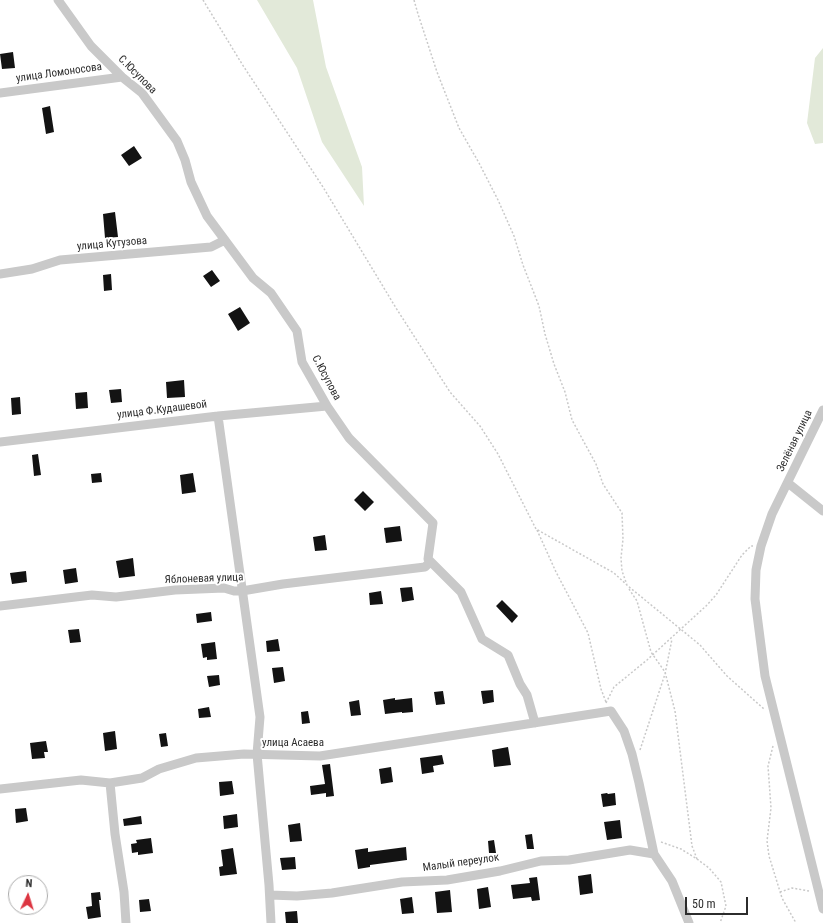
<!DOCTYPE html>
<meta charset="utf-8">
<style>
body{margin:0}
#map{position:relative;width:823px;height:923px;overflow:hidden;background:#fff;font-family:"Roboto Condensed",sans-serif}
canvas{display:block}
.north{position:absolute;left:8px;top:875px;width:40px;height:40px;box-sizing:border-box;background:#fff;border:1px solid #ababab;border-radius:50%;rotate:4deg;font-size:11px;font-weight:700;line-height:16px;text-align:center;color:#2c2c2c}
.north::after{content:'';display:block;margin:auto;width:14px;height:18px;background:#dc3541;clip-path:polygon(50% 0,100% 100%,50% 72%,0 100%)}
.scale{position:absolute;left:685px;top:897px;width:63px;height:18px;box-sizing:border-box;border:2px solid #2c2c2c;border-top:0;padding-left:5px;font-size:12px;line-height:14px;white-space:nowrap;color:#2c2c2c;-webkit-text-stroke:3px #fff;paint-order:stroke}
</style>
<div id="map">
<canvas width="823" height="923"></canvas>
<div class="north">N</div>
<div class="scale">50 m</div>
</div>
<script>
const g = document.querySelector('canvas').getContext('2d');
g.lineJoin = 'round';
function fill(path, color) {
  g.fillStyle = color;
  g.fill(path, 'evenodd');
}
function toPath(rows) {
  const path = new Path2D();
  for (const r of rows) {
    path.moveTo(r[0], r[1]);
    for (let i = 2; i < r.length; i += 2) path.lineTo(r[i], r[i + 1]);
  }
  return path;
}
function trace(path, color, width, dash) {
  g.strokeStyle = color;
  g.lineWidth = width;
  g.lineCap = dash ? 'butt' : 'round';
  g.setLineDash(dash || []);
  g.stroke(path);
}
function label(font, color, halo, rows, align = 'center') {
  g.font = font + ' "Roboto Condensed",sans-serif';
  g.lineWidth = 4;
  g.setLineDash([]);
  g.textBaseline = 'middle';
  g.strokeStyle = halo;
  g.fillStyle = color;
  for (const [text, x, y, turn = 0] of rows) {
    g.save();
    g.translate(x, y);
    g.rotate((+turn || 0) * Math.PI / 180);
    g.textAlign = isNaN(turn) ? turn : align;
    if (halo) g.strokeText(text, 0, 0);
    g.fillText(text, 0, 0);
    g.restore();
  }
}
fill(toPath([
 [257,0,313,0,326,67,362,167,364,206,322,142,297,68],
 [823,48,823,143,815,144,807,123,815,58]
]), '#e2e9d9');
fill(toPath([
 [13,52,15,68,2,69,0,54],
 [50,106,54,132,46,134,42,108],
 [134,146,142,158,129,166,121,155],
 [115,212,118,237,105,238,103,214],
 [212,270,220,281,211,287,203,276],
 [111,274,112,290,104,291,103,275],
 [240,307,250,323,238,331,228,314],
 [184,380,185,397,167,398,166,382],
 [121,389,122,402,111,403,109,390],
 [87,392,88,408,76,409,75,393],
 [20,397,21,414,12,415,11,398],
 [38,454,41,475,34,476,32,455],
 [101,473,102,482,92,483,91,474],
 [193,473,196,492,182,494,180,475],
 [363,491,374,502,365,511,354,500],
 [400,526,402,541,386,543,384,528],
 [325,535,327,550,315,551,313,537],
 [133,558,135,576,119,578,116,561],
 [76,568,78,582,65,584,63,570],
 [26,571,27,582,12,584,10,573],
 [412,587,414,600,402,602,400,588],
 [381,591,383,604,370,605,369,593],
 [502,600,518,616,512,623,496,606],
 [211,612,212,621,197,623,196,614],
 [79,629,81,642,70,643,68,630],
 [278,639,280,651,267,652,266,641],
 [215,642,217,659,207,660,207,657,203,658,201,644],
 [283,667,285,681,274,683,272,668],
 [219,675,220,685,209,687,207,676],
 [493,690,494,702,483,704,481,691],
 [443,691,445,704,436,705,434,692],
 [395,698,395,700,412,698,413,712,402,713,402,712,385,714,383,700],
 [359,700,361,715,351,716,349,702],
 [209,707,211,717,199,718,198,709],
 [308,711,310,723,302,724,301,712],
 [115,731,117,749,105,751,103,733],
 [166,733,168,746,161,747,159,734],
 [46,741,48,752,44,752,45,758,32,759,30,743],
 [508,747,511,765,494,767,492,750],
 [442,755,444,764,433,766,434,772,422,774,420,758],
 [330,764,334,796,326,797,326,793,311,795,310,786,325,784,322,765],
 [391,767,393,782,381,784,379,769],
 [232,781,234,794,220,796,219,782],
 [607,793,608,794,615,793,616,805,603,807,601,794],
 [26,808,28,821,16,823,15,809],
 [237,814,238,827,224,829,223,816],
 [141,816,142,824,124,826,123,819],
 [620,820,622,838,607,840,604,822],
 [300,823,302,841,290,842,288,825],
 [532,834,534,849,527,849,525,835],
 [151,838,153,853,138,855,138,852,132,853,131,844,137,843,136,840],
 [494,840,496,853,489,853,488,841],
 [406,847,407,860,370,865,370,867,358,869,355,850,368,848,368,852],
 [233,848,237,874,220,876,219,867,223,866,221,850],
 [295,857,296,869,282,870,280,858],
 [591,874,593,893,580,895,578,876],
 [537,877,540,900,532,901,531,897,513,899,511,885,530,883,529,878],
 [488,887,491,907,479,909,477,889],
 [450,890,452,912,437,913,435,892],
 [100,892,101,900,99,900,101,917,88,919,86,907,92,906,91,893],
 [412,897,414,913,402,914,400,899],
 [149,899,151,911,140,912,139,900],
 [297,911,298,923,286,923,285,912]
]), '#131313');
trace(toPath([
 [203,0,242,64,323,187,396,308,450,392,480,426,498,454,536,529,614,573,628,586,700,645,727,676,764,709],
 [414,0,418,14,437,72,459,128,479,163,498,200,514,236,523,265,539,306,545,334,554,364,565,392,572,420,596,464,603,484,622,513,623,539,621,558,622,571,627,585],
 [537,530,556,572,588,633,601,689,606,702],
 [629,589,637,601,651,652,665,672,675,711,692,846,697,859],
 [606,703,614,687,647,660,706,606,716,595,742,555,751,546,753,546],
 [773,746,768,766,771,808,767,841,769,856,782,898,796,923],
 [640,750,665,674,672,639],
 [661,842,681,849,697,859,709,868,721,882,726,906,720,923],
 [780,892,792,888,809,891]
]), '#c9c9c9', 1.5, [2, 2]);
trace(toPath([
 [58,0,91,46,122,77,142,93,177,141,185,160,191,182,207,216,253,278,271,293,297,331,302,362,327,406,349,438,433,523,428,559,461,592,482,639,508,655,520,684,527,695,535,723],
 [0,93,122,77],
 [0,274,32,269,60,260,211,247,225,240],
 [823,410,772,514,761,546,756,570,755,599,765,676,823,909],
 [218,416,260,717,257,754,269,885,271,923],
 [0,442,218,416,327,406],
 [788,483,823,511],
 [0,606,92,595,116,597,175,590,224,588,234,591,242,591,283,584,425,567,430,562],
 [110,783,115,834,124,892,126,923],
 [0,789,81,780,110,783,142,778,159,769,196,758,244,754,320,756,611,711,624,731,632,754,639,783,654,854,672,881,689,923],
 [270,895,297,896,332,893,402,882,447,880,500,871,541,861,569,860,630,850,654,854]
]), '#c9c9c9', 9);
label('11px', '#2c2c2c', '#fff', [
 ["улица Ломоносова",59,73,-8],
 ["С.Юсупова",137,75,45],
 ["улица Кутузова",112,244,-5],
 ["С.Юсупова",326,378,62],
 ["улица Ф.Кудашевой",162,410,-7],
 ["Зелёная улица",795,441,-64],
 ["Яблоневая улица",204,579,-2],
 ["улица Асаева",293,743],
 ["Малый переулок",461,863,-8]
]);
</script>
